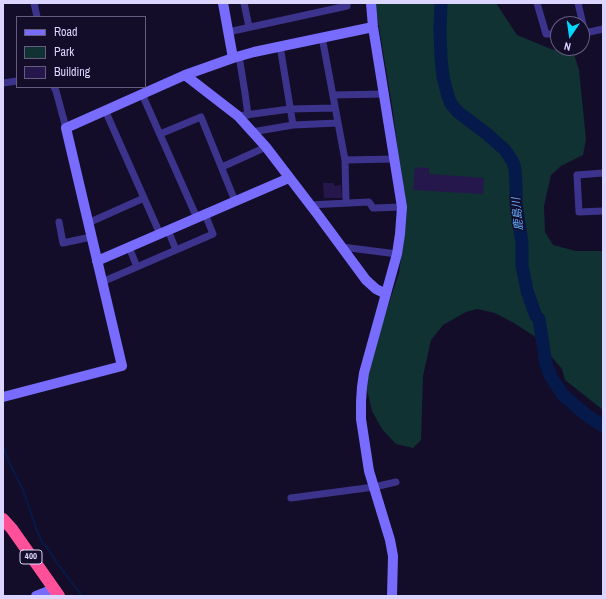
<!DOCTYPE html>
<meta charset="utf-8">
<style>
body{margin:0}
#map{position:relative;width:606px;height:599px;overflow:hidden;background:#140d29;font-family:"Archivo Narrow",sans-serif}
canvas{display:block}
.frame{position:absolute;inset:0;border:4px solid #dcd5ff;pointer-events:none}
.legend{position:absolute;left:16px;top:16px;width:130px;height:72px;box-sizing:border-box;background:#140d29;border:1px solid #645d7f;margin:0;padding:5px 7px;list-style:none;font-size:12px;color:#dcd5ff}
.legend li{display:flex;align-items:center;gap:8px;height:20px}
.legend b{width:20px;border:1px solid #645d7f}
.north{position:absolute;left:550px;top:16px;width:40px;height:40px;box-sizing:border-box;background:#140d29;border:1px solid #645d7f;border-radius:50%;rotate:193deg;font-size:11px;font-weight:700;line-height:16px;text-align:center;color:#dcd5ff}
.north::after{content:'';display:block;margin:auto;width:14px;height:18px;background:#01d6ff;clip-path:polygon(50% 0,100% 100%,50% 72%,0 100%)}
</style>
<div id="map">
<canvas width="606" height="599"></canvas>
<div class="frame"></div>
<ul class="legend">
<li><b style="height:5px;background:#786cff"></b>Road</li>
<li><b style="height:11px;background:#103233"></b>Park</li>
<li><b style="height:11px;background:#25174c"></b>Building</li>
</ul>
<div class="north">N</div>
</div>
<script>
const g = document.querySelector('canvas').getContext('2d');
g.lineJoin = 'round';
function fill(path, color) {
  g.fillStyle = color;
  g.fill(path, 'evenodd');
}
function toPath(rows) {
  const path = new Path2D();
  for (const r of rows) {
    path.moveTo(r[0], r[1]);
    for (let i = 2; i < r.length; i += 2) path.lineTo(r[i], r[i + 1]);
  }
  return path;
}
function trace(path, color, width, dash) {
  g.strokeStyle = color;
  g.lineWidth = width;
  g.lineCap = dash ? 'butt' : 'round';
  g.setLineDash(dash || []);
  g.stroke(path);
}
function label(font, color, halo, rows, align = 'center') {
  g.font = font + ' "Archivo Narrow","Noto Sans JP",sans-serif';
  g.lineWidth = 3;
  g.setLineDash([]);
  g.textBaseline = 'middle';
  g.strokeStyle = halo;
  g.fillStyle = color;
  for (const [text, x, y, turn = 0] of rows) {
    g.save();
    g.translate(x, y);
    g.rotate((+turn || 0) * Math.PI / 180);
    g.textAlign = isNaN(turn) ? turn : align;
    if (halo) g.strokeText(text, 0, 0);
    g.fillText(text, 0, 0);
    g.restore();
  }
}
fill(toPath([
 [375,3,496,3,517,35,551,49,574,54,579,70,586,139,583,155,561,166,551,175,544,206,545,232,553,245,576,251,603,251,603,410,565,380,562,369,534,336,514,323,495,313,477,309,466,312,443,325,431,340,423,376,421,440,413,448,396,444,382,429,372,411,366,386,367,369,399,273,403,245,403,190,393,112]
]), '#103233');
trace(toPath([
 [3,446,9,462,23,490,37,531,43,544,46,546,57,563,82,596]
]), '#051a4a', 2);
trace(toPath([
 [441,3,440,29,441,58,443,77,448,96,451,104,458,112,487,134,505,150,513,162,515,169,516,185,516,203,522,243,522,266,525,280,527,291,536,316,539,319,546,364,551,377,563,395,585,414,603,426]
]), '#051a4a', 13);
fill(toPath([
 [415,167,429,168,429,174,484,178,483,194,413,190],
 [323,183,334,183,334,186,341,185,342,198,324,198]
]), '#25174c');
trace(toPath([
 [34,3,37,17],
 [244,3,249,27],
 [537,3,546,34,558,34],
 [578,3,585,33,603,29],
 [228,32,347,6,347,3],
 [322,37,345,160,346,203],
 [280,46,293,125],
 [239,56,245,93,248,115],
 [3,83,17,81],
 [54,87,56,91,66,128],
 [142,94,197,218],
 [333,95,384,94],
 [105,110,160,234],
 [238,116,290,109,335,108],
 [252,132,293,125,338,123],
 [160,134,201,117,235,201],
 [345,160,394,159],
 [222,167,266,147],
 [603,173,577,175,579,212,603,211],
 [309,205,369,202,373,208,402,207],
 [59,222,63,243,91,237],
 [88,223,144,198],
 [168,230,176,250],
 [129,247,137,267],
 [342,247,397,254],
 [102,282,213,234,205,214],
 [291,498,374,487,396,482]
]), '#3c348c', 7);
trace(toPath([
 [223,3,233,58],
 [371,3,373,27,402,207,400,234,397,254,364,373,362,387,361,402,361,419,369,471,390,540,393,556,392,596],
 [185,75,238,116,266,147,318,215,366,280,376,289,386,294],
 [97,261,289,178],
 [3,397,122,366,66,128,185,75,233,58,254,52,373,27],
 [36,596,54,589]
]), '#786cff', 10);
trace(toPath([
 [3,519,12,529,59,596]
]), '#ff5099', 12);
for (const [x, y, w] of [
 [31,557,22]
]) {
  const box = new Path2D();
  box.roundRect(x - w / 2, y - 7, w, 14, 3);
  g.fillStyle = '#140d29';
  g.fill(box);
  trace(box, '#dcd5ff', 1);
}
label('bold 9px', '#dcd5ff', null, [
 ["400",31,557]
]);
label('italic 11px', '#63adff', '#140d29', [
 ["鹿島川",518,214,-95]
]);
</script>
